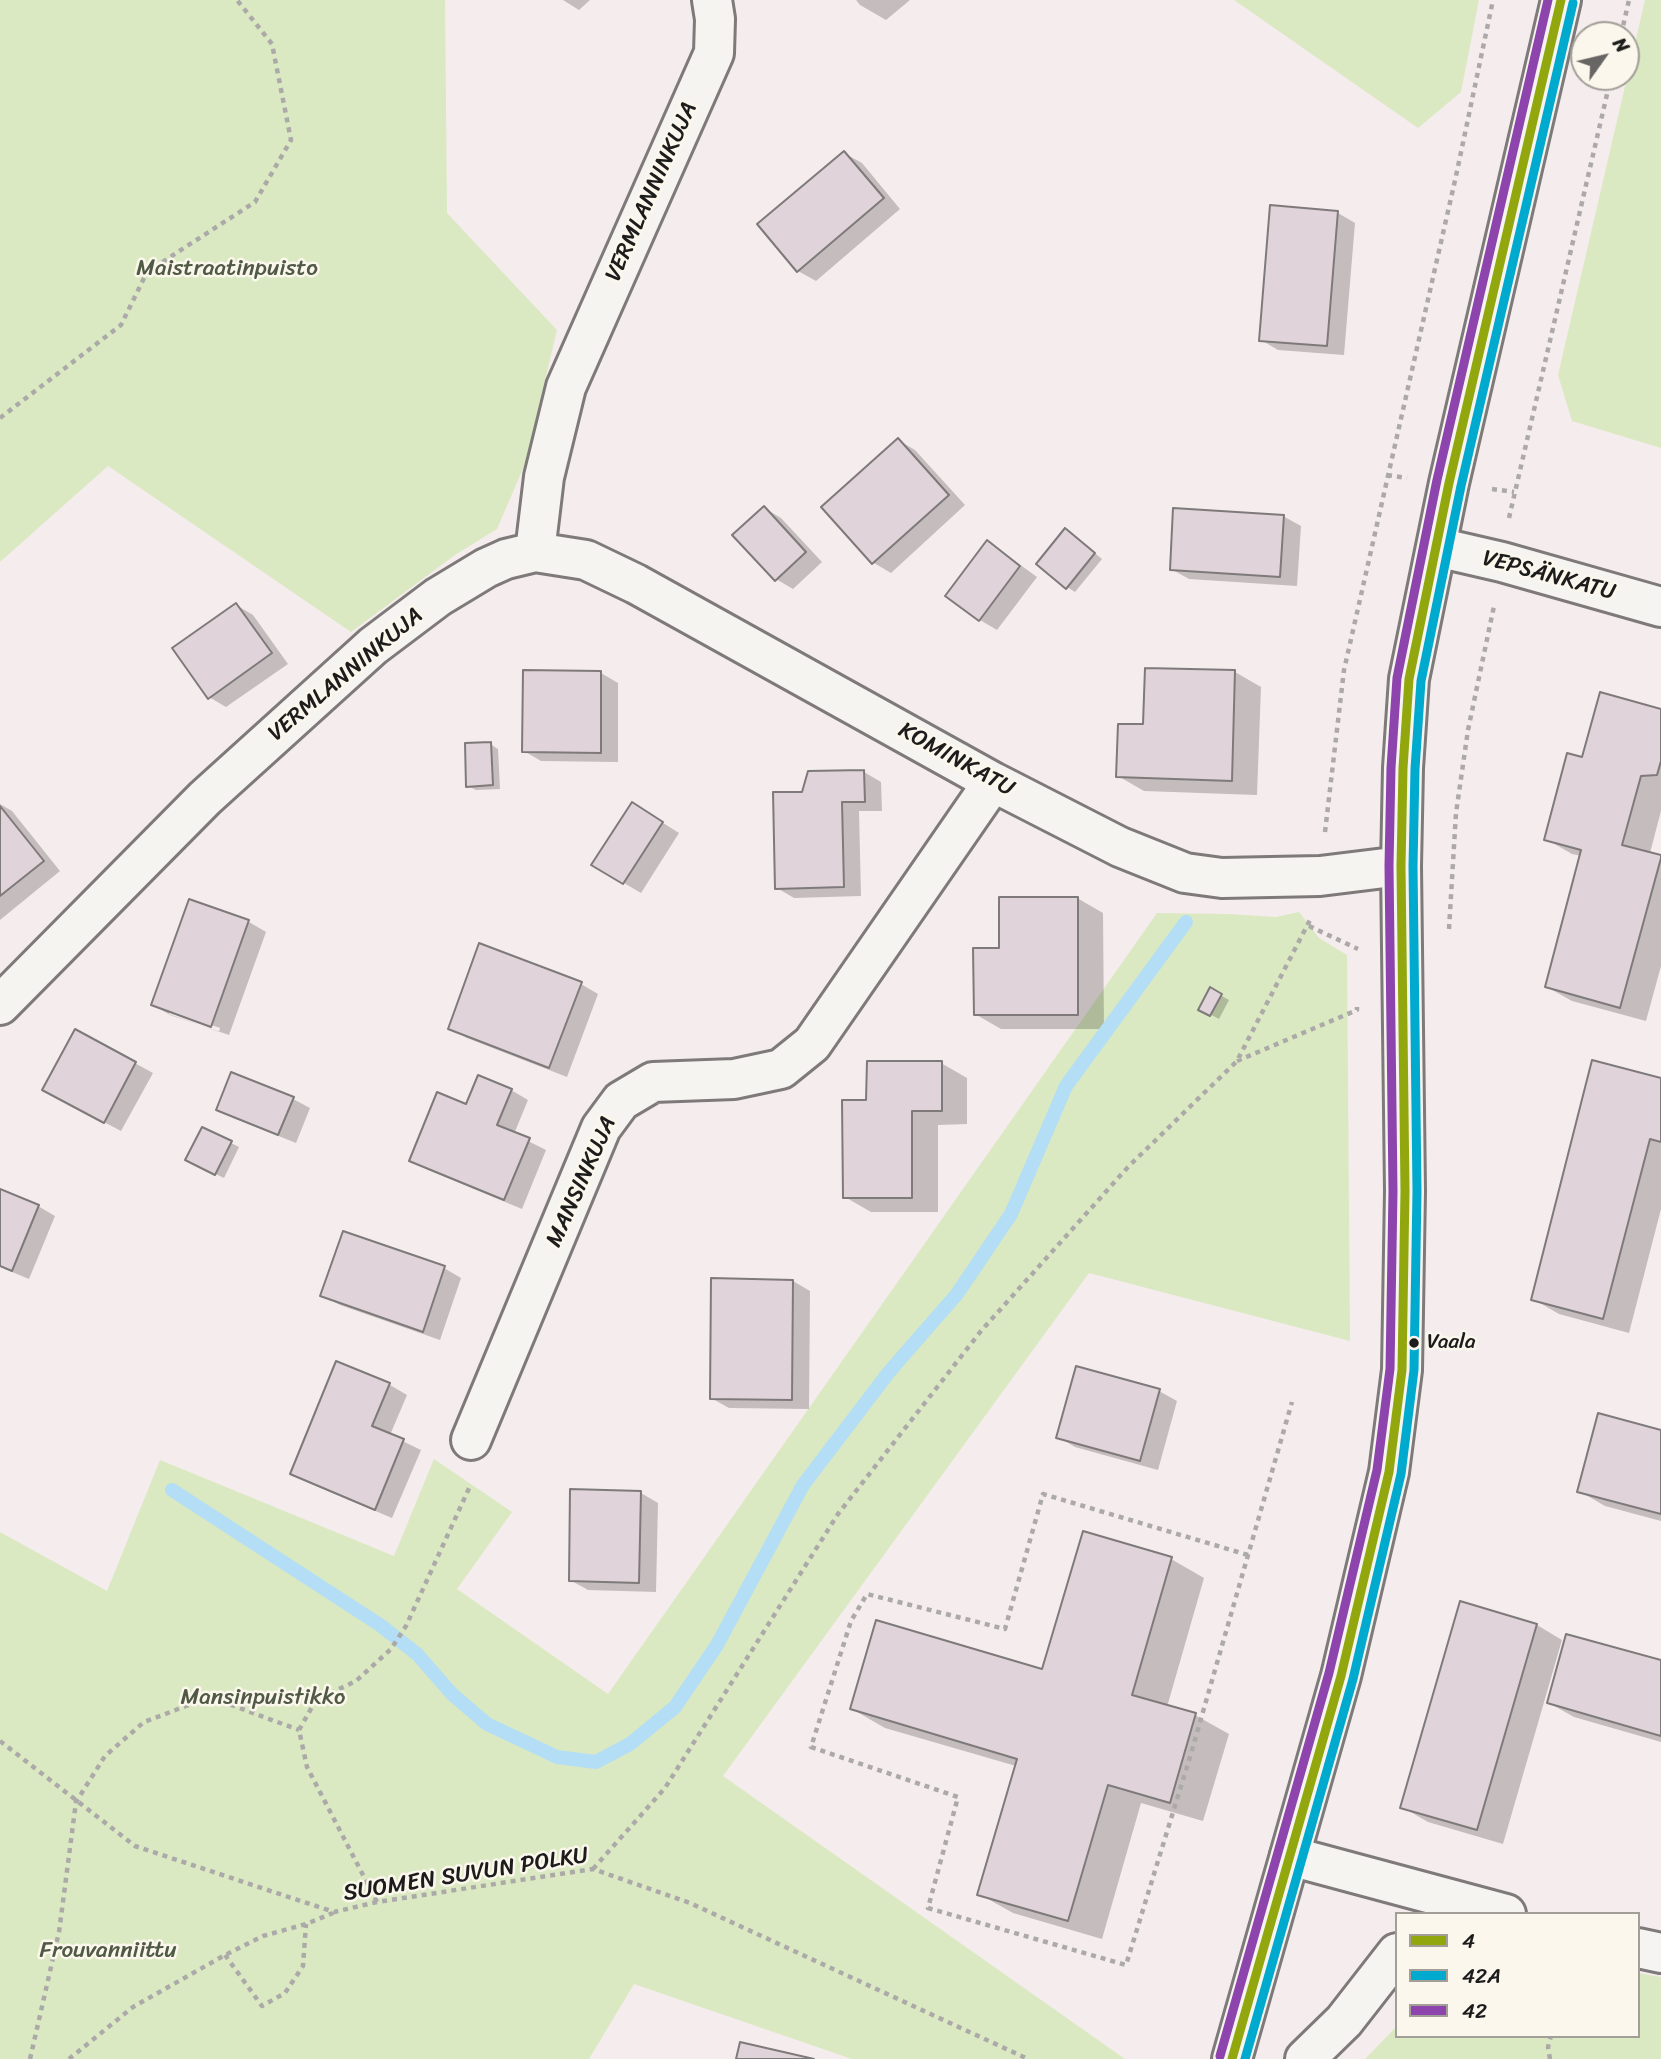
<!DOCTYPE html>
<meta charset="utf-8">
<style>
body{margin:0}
#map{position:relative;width:1661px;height:2059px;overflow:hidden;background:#f5eced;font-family:Sriracha,sans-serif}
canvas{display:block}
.legend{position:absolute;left:1395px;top:1912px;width:245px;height:126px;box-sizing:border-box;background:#fbf7ec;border:2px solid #a29f99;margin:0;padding:9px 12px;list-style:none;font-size:21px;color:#1c1c1c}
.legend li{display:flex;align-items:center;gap:14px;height:35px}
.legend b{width:35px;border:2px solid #a29f99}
.north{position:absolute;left:1570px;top:21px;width:70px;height:70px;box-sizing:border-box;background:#fbf7ec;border:2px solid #a29f99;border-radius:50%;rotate:56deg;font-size:19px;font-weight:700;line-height:28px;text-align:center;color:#1c1c1c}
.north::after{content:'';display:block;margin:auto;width:24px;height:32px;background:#686565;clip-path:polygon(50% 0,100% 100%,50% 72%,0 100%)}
</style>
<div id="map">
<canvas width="1661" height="2059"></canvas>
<ul class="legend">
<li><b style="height:9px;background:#92a70e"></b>4</li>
<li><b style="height:9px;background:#00a9ce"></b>42A</li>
<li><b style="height:9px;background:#8e44ad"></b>42</li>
</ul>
<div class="north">N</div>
</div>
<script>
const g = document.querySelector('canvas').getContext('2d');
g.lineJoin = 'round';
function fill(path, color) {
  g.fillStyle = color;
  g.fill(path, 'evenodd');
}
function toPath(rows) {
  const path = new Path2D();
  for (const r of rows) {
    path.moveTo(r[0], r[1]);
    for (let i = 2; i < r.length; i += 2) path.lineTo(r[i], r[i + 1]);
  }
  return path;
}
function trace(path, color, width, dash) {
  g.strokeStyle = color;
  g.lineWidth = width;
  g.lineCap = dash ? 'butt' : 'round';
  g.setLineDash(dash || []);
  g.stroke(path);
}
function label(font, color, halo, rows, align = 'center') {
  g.font = font + ' Sriracha,sans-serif';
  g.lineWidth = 5;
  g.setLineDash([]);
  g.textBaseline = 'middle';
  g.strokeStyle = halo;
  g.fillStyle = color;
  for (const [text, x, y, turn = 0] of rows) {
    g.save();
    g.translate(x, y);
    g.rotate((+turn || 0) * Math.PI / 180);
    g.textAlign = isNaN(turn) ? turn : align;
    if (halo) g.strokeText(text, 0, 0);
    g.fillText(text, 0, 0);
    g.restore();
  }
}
fill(toPath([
 [0,0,445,0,447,213,557,330,525,464,497,529,455,555,351,632,108,466,0,562],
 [1234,0,1479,0,1461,92,1418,128],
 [1645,0,1661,0,1661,448,1572,421,1558,375],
 [1299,912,1319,938,1347,955,1350,1341,1089,1273,723,1776,1125,2059,852,2059,634,1984,589,2059,0,2059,0,1532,107,1591,160,1460,394,1556,434,1459,512,1512,457,1589,608,1694,1157,913,1228,914,1276,917],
 [1638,1973,1661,1977,1661,2059,1365,2059,1397,2026,1397,2036,1638,2036]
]), '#dbe9c2');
fill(toPath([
 [563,0,590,0,579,10],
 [856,0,910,0,886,20,860,5],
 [844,153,862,163,900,209,816,281,798,271],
 [1338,213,1355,223,1344,355,1278,350,1261,340],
 [898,440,915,450,965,505,891,573,874,563,823,508],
 [764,508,781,518,822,562,793,589,776,579],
 [1283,516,1301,526,1297,586,1189,579,1171,569],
 [1073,535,1102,559,1075,592,1067,587],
 [987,543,1004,553,1037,577,997,630,980,620],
 [236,605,253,615,288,664,226,707,209,697],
 [525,672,601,673,618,683,618,762,541,761,524,751],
 [1235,672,1261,687,1257,795,1144,791,1118,776,1145,726],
 [1661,710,1661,811,1650,853,1661,856,1661,966,1646,1021,1572,1001,1547,987,1581,856,1572,854,1546,839],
 [490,744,498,749,500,789,476,790,468,786],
 [864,772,881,782,882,811,859,811,861,896,794,898,777,888,804,794],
 [0,804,12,811,60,871,0,920],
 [649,814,679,833,641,893,624,883],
 [1077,898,1103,913,1104,1029,1001,1029,975,1014,1001,950],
 [190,901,249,922,266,932,229,1035,170,1015,153,1005],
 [169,1010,220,1028,219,1032,169,1014],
 [481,946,581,984,598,994,567,1077,467,1038,450,1028],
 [1211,990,1229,1000,1219,1019,1200,1009],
 [76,1031,153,1073,121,1131,62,1100],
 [941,1063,967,1078,967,1124,938,1125,938,1212,871,1212,845,1197],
 [1661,1080,1661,1209,1629,1333,1559,1314,1533,1299],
 [511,1090,528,1100,514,1134,546,1150,522,1209,428,1170,411,1160],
 [293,1099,310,1108,296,1143,236,1119,219,1109],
 [203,1129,239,1147,224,1178,195,1164],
 [0,1191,38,1206,55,1216,29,1279,0,1267],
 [444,1268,461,1278,440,1340,340,1305,323,1296],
 [793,1281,810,1291,809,1409,729,1408,711,1398],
 [337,1363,390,1385,407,1395,390,1435,421,1450,392,1518,309,1483,292,1473],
 [1159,1391,1177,1401,1158,1470,1075,1447,1058,1437],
 [1661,1431,1661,1521,1605,1506,1579,1491],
 [641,1493,658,1503,656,1592,588,1590,570,1580],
 [1171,1559,1204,1578,1167,1707,1195,1715,1229,1734,1203,1821,1141,1803,1102,1939,1013,1913,979,1894,1016,1766,885,1728,852,1709,1043,1671],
 [1462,1603,1537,1625,1562,1640,1503,1844,1428,1822,1402,1807],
 [1661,1662,1661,1742,1574,1717,1549,1703]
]), '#0003');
trace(toPath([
 [172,1490,380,1625,417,1654,452,1694,487,1724,557,1757,596,1762,630,1744,675,1707,717,1645,803,1485,889,1372,957,1294,1011,1214,1066,1086,1186,922]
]), '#b3def5', 14);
const building = toPath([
 [844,151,884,198,797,272,757,224,844,151],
 [1270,205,1338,211,1327,346,1259,341,1270,205],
 [898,438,949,495,872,564,821,507,898,438],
 [764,506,806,552,775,581,732,535,764,506],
 [1173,508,1284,515,1280,577,1170,570,1173,508],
 [1065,528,1095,553,1066,589,1036,564,1065,528],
 [987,540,1020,566,979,621,945,596,987,540],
 [236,603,272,653,208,699,172,648,236,603],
 [1145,668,1235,670,1232,781,1116,777,1118,724,1143,724,1145,668],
 [523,670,601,671,601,753,522,752,523,670],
 [1600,692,1661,709,1661,761,1657,775,1641,776,1622,845,1661,855,1661,858,1620,1008,1545,987,1581,850,1544,840,1567,753,1582,757,1600,692],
 [491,742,493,785,466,787,465,743,491,742],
 [864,770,865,802,842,802,844,887,775,889,773,792,802,792,808,771,864,770],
 [632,802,663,822,623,884,591,865,632,802],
 [0,806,44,861,0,896,0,806],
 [999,897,1078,897,1078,1015,974,1015,973,948,999,948,999,897],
 [189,899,249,920,211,1027,151,1005,189,899],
 [479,943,582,982,549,1068,448,1029,479,943],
 [1210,987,1222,994,1210,1016,1198,1010,1210,987],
 [75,1029,136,1062,104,1123,42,1090,75,1029],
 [1592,1060,1661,1078,1661,1142,1650,1139,1603,1319,1531,1300,1592,1060],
 [867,1061,942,1061,942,1111,912,1111,912,1198,843,1198,842,1100,866,1100,867,1061],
 [231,1072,294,1097,278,1135,216,1110,231,1072],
 [478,1075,512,1089,497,1125,530,1138,504,1200,409,1161,437,1092,466,1104,478,1075],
 [202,1127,232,1141,215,1175,185,1160,202,1127],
 [0,1189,39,1205,12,1271,0,1266,0,1189],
 [343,1231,445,1266,423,1332,320,1296,343,1231],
 [711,1278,793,1280,792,1400,710,1399,711,1278],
 [336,1361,390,1383,372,1426,404,1439,375,1510,290,1474,336,1361],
 [1076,1366,1160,1389,1140,1461,1056,1438,1076,1366],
 [1598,1413,1661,1430,1661,1514,1577,1492,1598,1413],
 [570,1489,641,1491,639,1583,569,1581,570,1489],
 [1083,1531,1172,1557,1132,1695,1196,1713,1170,1803,1108,1785,1068,1921,977,1895,1017,1759,850,1709,876,1620,1042,1669,1083,1531],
 [1460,1601,1537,1624,1477,1830,1400,1808,1460,1601],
 [1566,1634,1661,1660,1661,1736,1547,1703,1566,1634],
 [740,2042,814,2059,736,2059,740,2042]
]);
fill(building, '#e0d3da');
trace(building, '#7e7a7a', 2);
const street = toPath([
 [1437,547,1502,562,1661,607],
 [535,552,544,477,566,387,714,53,715,19,712,0],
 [0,1005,205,798,373,646,438,597,486,568,506,559,535,552,586,560,636,584,993,782,1120,847,1185,873,1222,878,1320,876,1401,866],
 [471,1440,601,1128,621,1101,653,1082,734,1079,781,1069,812,1044,993,782],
 [1290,1856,1506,1914],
 [1638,1948,1661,1953],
 [1305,2059,1344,2021,1397,1953]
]);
const secondary = toPath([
 [1232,2059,1341,1676,1389,1472,1402,1370,1405,1191,1401,866,1403,768,1409,679,1449,483,1561,0]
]);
trace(street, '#7e7a7a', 44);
trace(secondary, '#7e7a7a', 44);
trace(toPath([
 [1621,35,1629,0],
 [0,418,121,325,147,272,255,202,291,140,272,44,237,0],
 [1387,475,1407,478],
 [1492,489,1514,492],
 [1509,518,1611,77],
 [1325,832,1344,670,1456,176,1493,0],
 [1309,926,1358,949],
 [1449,929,1456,813,1468,730,1494,606],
 [1237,1061,1357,1010,1357,1007],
 [1248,1555,1043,1494,1005,1629,867,1594,851,1621,811,1747,958,1797,928,1908,1126,1965,1190,1757,1292,1402],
 [0,1741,135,1846,334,1912,377,1902,593,1869,690,1903,1028,2059],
 [593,1869,665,1788,838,1514,981,1331,1128,1167,1237,1061,1310,920],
 [377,1902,307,1767,299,1730,316,1700,356,1681,391,1649,406,1626,471,1484],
 [225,1955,262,2006,285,1993,303,1966,306,1924],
 [30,2059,59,1932,76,1802,105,1756,144,1722,210,1697,299,1730],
 [69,2059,133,2007,225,1955,263,1936,306,1924,333,1913],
 [1550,2059,1548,2047,1551,2036]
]), '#acaaa8', 4.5, [5, 5]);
trace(street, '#f6f4f0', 38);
trace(secondary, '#f6f4f0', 38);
trace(toPath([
 [1232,2059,1341,1676,1389,1472,1402,1370,1405,1191,1401,866,1403,768,1409,679,1449,483,1561,0]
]), '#92a70e', 9);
trace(toPath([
 [1245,2059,1353,1679,1401,1474,1414,1370,1417,1191,1413,866,1415,769,1421,681,1461,486,1573,3]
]), '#00a9ce', 9);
trace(toPath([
 [1220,2056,1329,1673,1377,1470,1390,1369,1393,1191,1389,866,1391,768,1397,678,1437,480,1548,0]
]), '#8e44ad', 9);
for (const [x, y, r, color] of [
 [1414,1343,6,"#1c1c1c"]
]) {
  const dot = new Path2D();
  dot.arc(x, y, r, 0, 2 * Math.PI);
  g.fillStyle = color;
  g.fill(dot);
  trace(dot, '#fbf7ec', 2.5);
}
label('21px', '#1c1c1c', '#fbf7ec', [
 ["Vaala",1427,1343]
], 'left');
label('23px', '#1c1c1c', '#fbf7ec', [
 ["VERMLANNINKUJA",652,192,-66],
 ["VEPSÄNKATU",1549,576,15],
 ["VERMLANNINKUJA",346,675,-40],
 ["KOMINKATU",956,760,29],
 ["MANSINKUJA",582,1182,-66],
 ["SUOMEN SUVUN POLKU",466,1875,-9]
]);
label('23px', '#4f5943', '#fbf7ec', [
 ["Maistraatinpuisto",227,269],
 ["Mansinpuistikko",263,1698],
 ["Frouvanniittu",108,1951]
]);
</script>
